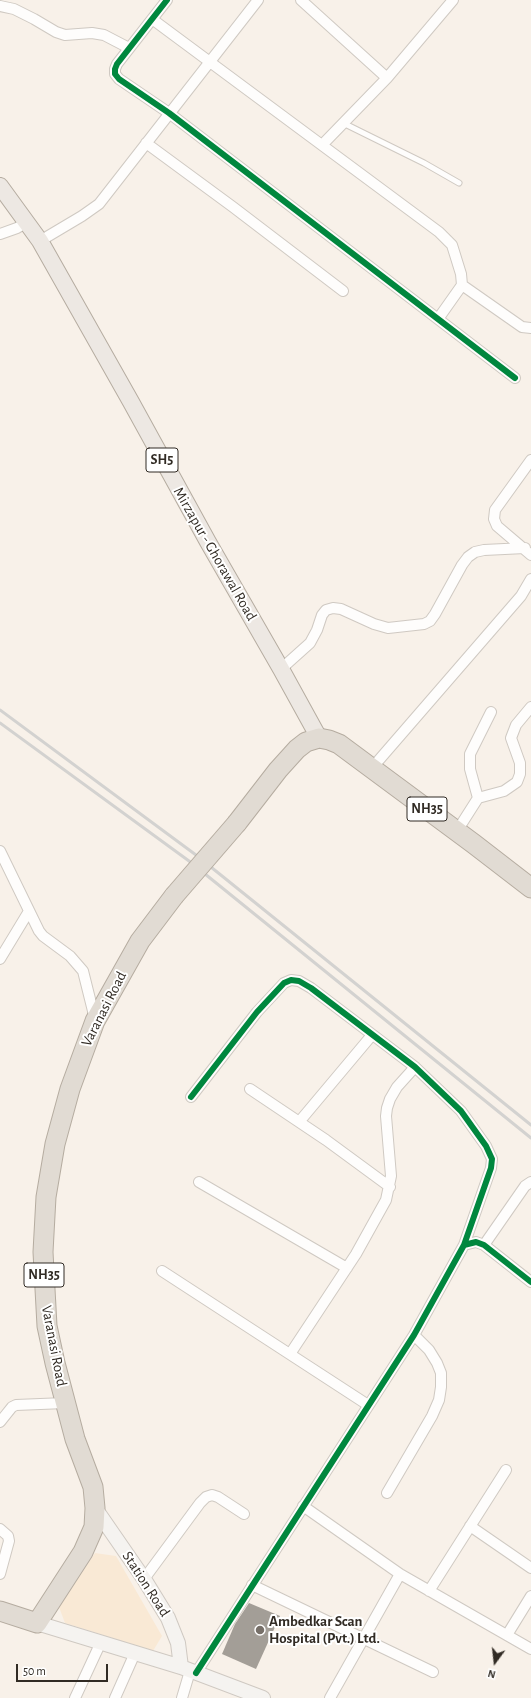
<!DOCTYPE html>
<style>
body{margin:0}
#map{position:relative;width:531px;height:1698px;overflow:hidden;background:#f8f1e9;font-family:"Alegreya Sans",sans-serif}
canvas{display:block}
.north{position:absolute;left:475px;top:1642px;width:40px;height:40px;-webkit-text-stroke:3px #fff;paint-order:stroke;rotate:195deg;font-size:11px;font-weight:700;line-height:16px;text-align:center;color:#312b24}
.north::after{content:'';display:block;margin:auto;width:14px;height:18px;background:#312b24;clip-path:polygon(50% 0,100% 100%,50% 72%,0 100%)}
.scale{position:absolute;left:16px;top:1664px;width:92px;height:18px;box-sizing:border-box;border:2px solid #312b24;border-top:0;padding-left:5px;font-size:12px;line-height:14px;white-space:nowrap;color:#312b24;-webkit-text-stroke:3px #fff;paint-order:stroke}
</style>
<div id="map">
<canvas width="531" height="1698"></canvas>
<div class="north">N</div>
<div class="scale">50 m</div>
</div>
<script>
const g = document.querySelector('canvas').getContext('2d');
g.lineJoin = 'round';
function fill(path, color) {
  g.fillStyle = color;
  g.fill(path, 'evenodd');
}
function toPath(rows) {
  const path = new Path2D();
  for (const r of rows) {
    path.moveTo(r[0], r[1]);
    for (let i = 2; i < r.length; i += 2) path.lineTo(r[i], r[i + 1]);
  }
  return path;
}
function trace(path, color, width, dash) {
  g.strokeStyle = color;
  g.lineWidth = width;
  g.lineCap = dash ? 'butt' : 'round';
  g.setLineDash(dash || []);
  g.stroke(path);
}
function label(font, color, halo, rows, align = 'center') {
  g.font = font + ' "Alegreya Sans",sans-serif';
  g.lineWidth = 4;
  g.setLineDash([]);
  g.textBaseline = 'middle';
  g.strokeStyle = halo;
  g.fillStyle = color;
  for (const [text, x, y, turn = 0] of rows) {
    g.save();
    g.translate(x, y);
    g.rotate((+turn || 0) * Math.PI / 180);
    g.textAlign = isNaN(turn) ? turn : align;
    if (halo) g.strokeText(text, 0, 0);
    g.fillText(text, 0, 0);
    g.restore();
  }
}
fill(toPath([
 [95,1553,116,1556,162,1636,153,1651,65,1623,59,1607]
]), '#f9e9d5');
fill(toPath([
 [249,1603,280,1616,256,1669,222,1654,235,1624]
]), '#a39e97');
const lane = toPath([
 [343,123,424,163,459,183]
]);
const street = toPath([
 [167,0,117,64,115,69,115,74,119,79,169,113,515,378],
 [301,0,387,78],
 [0,6,14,9,34,19,56,32,65,35,92,33,104,35,129,48],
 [152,19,439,232,452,245,461,274,462,285,438,319],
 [146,143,233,207,343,291],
 [322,145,387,78,453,0],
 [0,234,17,228,27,222],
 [40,241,82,216,99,204,258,0],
 [462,285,522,327,531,328],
 [531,460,495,510,494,519,497,526,531,555],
 [281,669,310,643,317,630,322,615,326,610,333,608,341,609,374,624,388,628,424,624,430,621,435,614,462,565,468,557,475,552,484,550,525,548],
 [372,768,521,596,531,579],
 [478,798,470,769,470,754,491,712],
 [457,831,478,798,504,791,517,782,520,774,520,763,511,738,516,725,531,707],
 [0,851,39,931,43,936,70,956,83,971,95,1019],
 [0,959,29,911],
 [250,1089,326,1140,390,1187],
 [191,1097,257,1012,284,983,291,980,299,981,311,988,415,1067,461,1111,486,1146,492,1159,491,1168,464,1245],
 [299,1122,372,1035],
 [199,1182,347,1268],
 [484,1245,525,1186,531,1182],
 [162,1271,368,1405],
 [290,1354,356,1254,386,1200,391,1176,386,1116,387,1108,390,1099,397,1087,415,1067],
 [0,1422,12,1407,16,1405,65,1403],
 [387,1493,432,1416,439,1400,441,1387,441,1373,437,1363,429,1350,414,1335],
 [303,1506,400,1574,531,1649],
 [470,1526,531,1568],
 [0,1529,8,1536,9,1541,0,1574],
 [144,1579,200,1503,206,1497,212,1495,218,1497,244,1514],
 [252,1585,433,1672],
 [429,1591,506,1470],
 [507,1635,531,1596],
 [196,1673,414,1335,464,1245,476,1242,484,1245,531,1282],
 [75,1698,101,1642],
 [115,1698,135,1653],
 [182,1698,190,1671],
 [330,1698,400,1574]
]);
const secondary = toPath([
 [95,1508,144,1579,168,1618,178,1643,181,1667],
 [37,1623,181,1667,263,1698]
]);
const primary = toPath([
 [0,186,40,241,131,402,208,542,281,669,319,738]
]);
const highway = toPath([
 [237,823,278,770,297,749,306,742,319,738,329,740,339,744,474,844,531,888],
 [0,1611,37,1623,83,1552,94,1527,95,1508,93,1487,75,1439,55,1363,47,1326,43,1252,46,1197,55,1144,70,1089,95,1021,140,941,174,896]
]);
trace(lane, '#cfc9c2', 7);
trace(street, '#cfc9c2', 12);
trace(secondary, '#cfc9c2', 16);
trace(primary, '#b5aca0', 18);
trace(highway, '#b5aca0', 21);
trace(lane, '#fefdfc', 5);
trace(street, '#fefdfc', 10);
trace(secondary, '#f5f3f0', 14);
trace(primary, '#ede8e3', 16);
trace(highway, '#e1dbd3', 19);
trace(toPath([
 [0,710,196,855,531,1125],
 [0,723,189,861,531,1138]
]), '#d3d2d0', 3);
const highwayBridge = toPath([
 [174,896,237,823]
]);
trace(highwayBridge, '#b5aca0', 21, []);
trace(highwayBridge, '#e1dbd3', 19);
trace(toPath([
 [167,0,117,64,115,69,115,74,119,79,169,113,515,378],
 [191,1097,257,1012,284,983,291,980,299,981,311,988,415,1067,461,1111,486,1146,492,1159,491,1168,464,1245],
 [196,1673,414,1335,464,1245,476,1242,484,1245,531,1282]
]), '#00873e', 6);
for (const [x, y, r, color] of [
 [260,1630,5,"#777069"]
]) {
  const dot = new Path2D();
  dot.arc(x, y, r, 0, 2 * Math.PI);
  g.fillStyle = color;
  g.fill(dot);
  trace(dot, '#fff', 1.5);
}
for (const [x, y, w] of [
 [162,460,32],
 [427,809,40],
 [44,1275,40]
]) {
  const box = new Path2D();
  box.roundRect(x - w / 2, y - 12, w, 24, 3);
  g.fillStyle = '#fff';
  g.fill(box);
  trace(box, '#312b24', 1);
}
label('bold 14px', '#312b24', null, [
 ["SH5",162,460],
 ["NH35",427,809],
 ["NH35",44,1275]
]);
label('15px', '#312b24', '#fff', [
 ["Mirzapur - Ghorawal Road",215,554,60],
 ["Varanasi Road",104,1009,-63],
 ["Varanasi Road",54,1346,79],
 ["Station Road",146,1584,57]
]);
label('bold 15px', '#312b24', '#fff', [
 ["Ambedkar Scan",269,1621],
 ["Hospital (Pvt.) Ltd.",269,1638]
], 'left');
</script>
